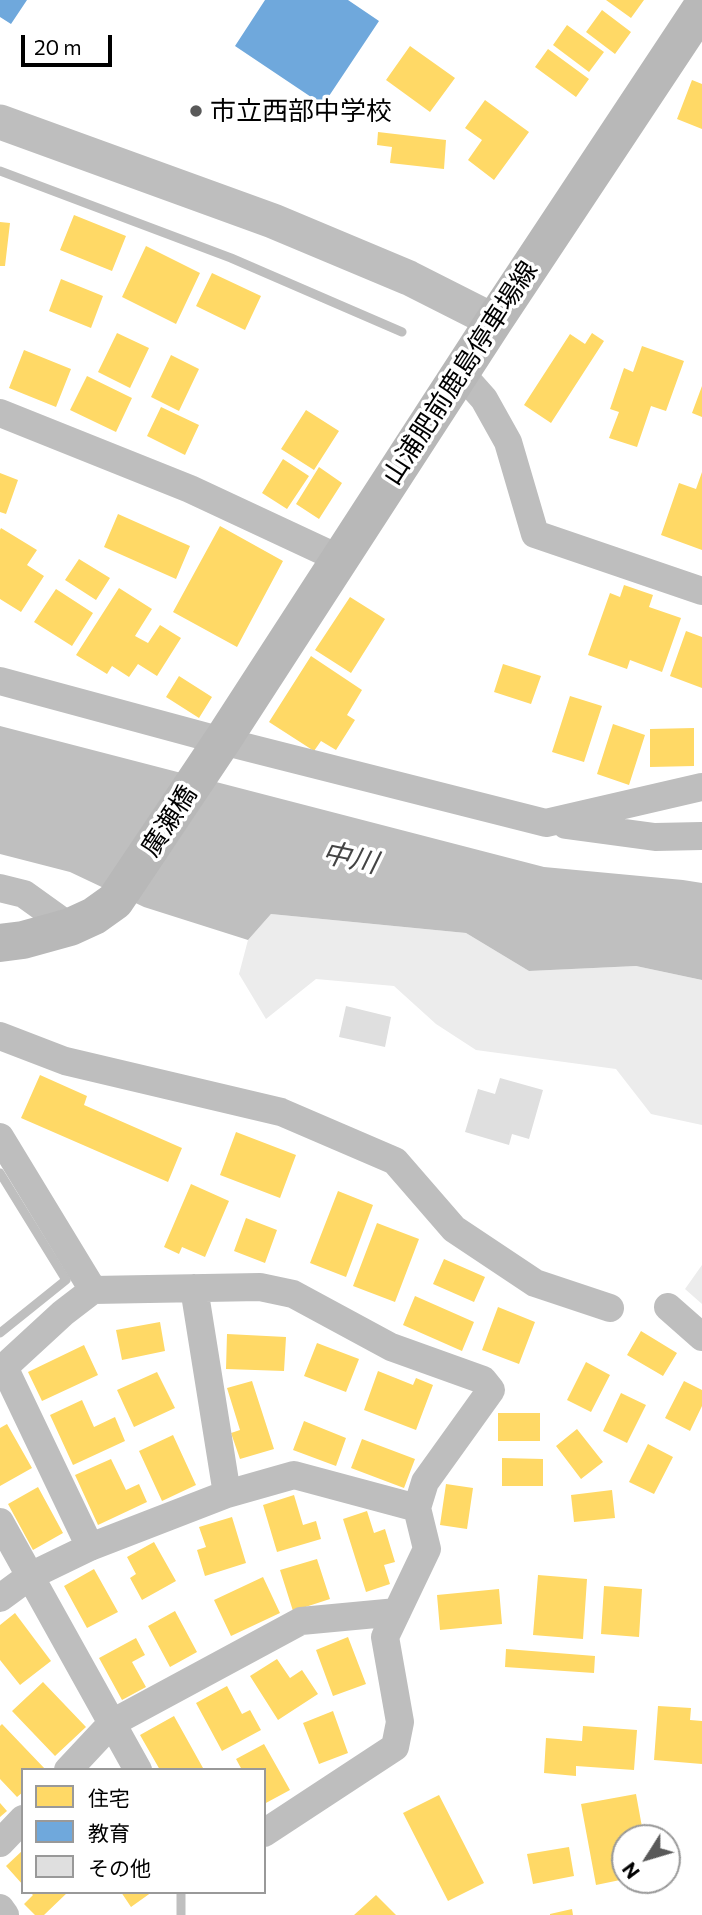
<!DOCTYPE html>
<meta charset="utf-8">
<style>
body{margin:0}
#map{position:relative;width:702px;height:1915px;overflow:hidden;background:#fff;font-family:Commissioner,"Noto Sans JP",sans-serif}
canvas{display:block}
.legend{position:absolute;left:21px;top:1768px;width:245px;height:126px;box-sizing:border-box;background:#fff;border:2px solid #999;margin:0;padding:9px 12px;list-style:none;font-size:21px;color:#000}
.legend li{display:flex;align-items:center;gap:14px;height:35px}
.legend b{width:35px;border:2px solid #999}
.north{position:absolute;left:611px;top:1824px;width:70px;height:70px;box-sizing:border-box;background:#fff;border:2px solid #999;border-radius:50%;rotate:233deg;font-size:19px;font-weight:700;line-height:28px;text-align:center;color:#000}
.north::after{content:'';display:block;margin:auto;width:24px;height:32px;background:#595959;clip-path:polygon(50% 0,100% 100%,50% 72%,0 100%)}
.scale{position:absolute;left:21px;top:35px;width:91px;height:32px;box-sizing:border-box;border:4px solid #000;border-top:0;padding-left:9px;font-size:21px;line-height:24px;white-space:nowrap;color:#000;-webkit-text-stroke:5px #fff;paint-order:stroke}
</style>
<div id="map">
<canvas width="702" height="1915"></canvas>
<ul class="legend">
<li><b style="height:19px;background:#ffd966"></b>住宅</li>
<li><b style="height:19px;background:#6fa8dc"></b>教育</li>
<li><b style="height:19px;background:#dfdfdf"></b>その他</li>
</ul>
<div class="north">N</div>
<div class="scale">20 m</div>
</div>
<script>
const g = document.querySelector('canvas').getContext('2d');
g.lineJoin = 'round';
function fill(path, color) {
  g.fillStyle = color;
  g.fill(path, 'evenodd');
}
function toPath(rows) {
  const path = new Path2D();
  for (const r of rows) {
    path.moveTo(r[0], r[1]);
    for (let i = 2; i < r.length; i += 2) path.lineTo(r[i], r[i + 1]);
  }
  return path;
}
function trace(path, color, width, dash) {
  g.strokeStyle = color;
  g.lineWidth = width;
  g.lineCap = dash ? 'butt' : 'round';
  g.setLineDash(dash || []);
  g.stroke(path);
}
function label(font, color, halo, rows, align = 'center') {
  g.font = font + ' Commissioner,"Noto Sans JP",sans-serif';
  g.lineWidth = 7;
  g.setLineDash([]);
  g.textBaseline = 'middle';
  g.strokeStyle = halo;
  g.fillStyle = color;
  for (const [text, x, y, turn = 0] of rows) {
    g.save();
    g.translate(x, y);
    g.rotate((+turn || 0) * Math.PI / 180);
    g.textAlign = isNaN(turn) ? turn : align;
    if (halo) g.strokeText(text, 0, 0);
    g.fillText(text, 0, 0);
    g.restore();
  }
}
fill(toPath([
 [271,914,466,933,529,971,636,966,702,980,702,1125,651,1114,616,1069,476,1050,436,1024,394,986,316,979,266,1019,239,974,248,940],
 [702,1265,702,1304,685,1289]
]), '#ececec');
fill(toPath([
 [0,726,544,867,683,880,702,883,702,980,636,966,529,971,466,933,271,914,248,940,144,907,70,872,0,854]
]), '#bfbfbf');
fill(toPath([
 [606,0,644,0,631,18],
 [602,10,631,32,615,54,586,32],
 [567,25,604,52,589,72,553,45],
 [410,46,455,78,430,112,386,80],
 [548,49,589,79,576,97,535,67],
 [692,80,702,84,702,129,677,119],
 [485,100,529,132,494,180,468,160,482,140,465,128],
 [378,132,446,140,444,169,390,163,392,147,377,145],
 [74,215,126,236,112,271,60,250],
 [0,222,10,223,5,266,0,266],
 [146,246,200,273,176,324,122,297],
 [212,273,261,296,245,330,196,306],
 [61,279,103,296,91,328,49,311],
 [117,333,149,348,130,388,98,372],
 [592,333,604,341,551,423,524,405,570,334,585,344],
 [642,346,684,361,666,411,651,406,637,447,609,438,619,412,610,409,624,368,633,372],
 [24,350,71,369,56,407,9,388],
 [171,355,199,369,179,411,151,397],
 [87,376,132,398,116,432,70,410],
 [702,386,702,417,692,413],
 [161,407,199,425,185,455,147,436],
 [306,410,339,431,314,470,281,449],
 [283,459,309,476,287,509,262,493],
 [319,467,342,483,319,519,296,504],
 [702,472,702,550,661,535,679,483,696,489],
 [0,473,18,480,6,514,0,512],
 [118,514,190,546,176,579,104,547],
 [220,526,283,561,237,647,173,612],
 [1,528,37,550,27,565,44,576,21,612,0,599,0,530],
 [79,559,110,578,96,600,65,580],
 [624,585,653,595,649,607,681,618,662,672,630,660,627,669,588,655,610,593,620,597],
 [119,588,152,609,135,636,148,643,160,625,181,638,157,676,138,664,129,677,112,666,107,674,76,655],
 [56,589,93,613,72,646,34,622],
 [350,597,385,619,351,673,315,650],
 [686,631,702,637,702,688,670,676],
 [311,656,362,690,347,715,355,720,336,750,321,741,314,751,269,722],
 [503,664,541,676,531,704,494,692],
 [179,676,212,697,199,718,166,697],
 [570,696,602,706,584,762,552,752],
 [613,724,645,735,629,785,597,774],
 [694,728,694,766,650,767,650,729],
 [40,1075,87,1096,84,1105,182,1148,168,1182,21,1118],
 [236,1132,296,1155,280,1198,220,1175],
 [191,1184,229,1201,205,1257,182,1247,179,1254,164,1247],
 [338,1191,373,1205,346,1277,310,1263],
 [246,1218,277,1230,265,1263,234,1251],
 [377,1223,419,1239,395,1302,353,1286],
 [444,1259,485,1277,474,1302,433,1284],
 [415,1296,474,1322,462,1351,403,1325],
 [498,1307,535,1322,519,1364,482,1350],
 [160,1322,165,1351,122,1360,116,1330],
 [641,1331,677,1353,663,1376,627,1355],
 [227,1334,286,1337,284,1371,226,1369],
 [317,1343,359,1359,346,1392,304,1376],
 [84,1345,98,1375,42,1401,28,1372],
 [586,1362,610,1375,591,1412,567,1400],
 [378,1371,413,1385,416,1378,433,1385,416,1430,364,1410],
 [157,1372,175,1408,134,1427,117,1390],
 [252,1381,274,1449,240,1459,231,1433,240,1430,227,1388],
 [684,1381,702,1390,702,1406,690,1431,665,1418],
 [621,1393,646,1405,627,1443,603,1431],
 [82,1400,94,1427,115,1417,125,1441,73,1465,50,1415],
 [498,1413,540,1413,540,1441,498,1441],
 [304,1421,346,1438,336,1466,293,1450],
 [7,1424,32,1468,0,1486,0,1428],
 [577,1429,603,1462,581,1479,556,1446],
 [173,1435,196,1485,162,1501,139,1451],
 [362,1439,415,1459,404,1488,351,1468],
 [648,1444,673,1457,654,1494,629,1482],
 [502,1458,543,1459,543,1486,502,1486],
 [111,1459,126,1490,139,1484,147,1502,98,1525,75,1475],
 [446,1484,473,1488,467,1529,440,1525],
 [38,1487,63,1533,33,1550,8,1504],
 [612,1490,615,1518,574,1522,571,1495],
 [294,1495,303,1525,316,1521,321,1539,277,1552,263,1505],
 [367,1511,374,1533,385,1529,395,1562,384,1565,390,1584,366,1592,343,1519],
 [232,1517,246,1563,205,1576,197,1550,206,1547,199,1527],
 [154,1542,176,1581,142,1600,130,1578,136,1574,127,1557],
 [317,1559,330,1599,293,1611,280,1570],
 [94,1569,118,1612,87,1628,64,1586],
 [538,1575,587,1579,583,1639,533,1635],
 [263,1577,280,1613,231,1636,214,1600],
 [604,1586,642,1589,639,1637,601,1634],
 [499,1589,502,1624,440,1630,437,1595],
 [175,1611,197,1652,170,1667,148,1626],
 [15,1613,51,1661,20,1685,0,1660,0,1625],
 [348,1637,366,1684,333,1696,316,1650],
 [136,1638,145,1655,132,1662,146,1687,122,1700,99,1658],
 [506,1649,595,1656,594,1673,505,1667],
 [277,1659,290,1678,302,1670,318,1694,278,1720,250,1676],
 [43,1682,86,1727,55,1756,12,1711],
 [227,1686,242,1714,250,1710,261,1730,222,1751,196,1703],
 [658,1706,691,1708,690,1720,702,1721,702,1764,654,1760],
 [333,1711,348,1753,319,1764,303,1723],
 [174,1716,203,1768,199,1770,160,1770,140,1735],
 [2,1724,46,1770,23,1770,23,1792,17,1797,0,1779,0,1726],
 [583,1726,637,1730,634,1770,576,1766,576,1776,544,1773,546,1738,582,1741],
 [264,1744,290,1790,264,1804,264,1770,242,1770,236,1759],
 [636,1794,644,1838,625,1838,625,1879,596,1885,581,1804],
 [439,1795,484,1883,448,1901,403,1813],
 [0,1803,7,1811,0,1817],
 [569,1847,574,1876,533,1884,527,1854],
 [23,1850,23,1885,6,1866],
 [30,1892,68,1892,44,1915,35,1915,24,1904,33,1895],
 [121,1892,152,1892,131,1907],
 [376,1895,396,1915,354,1915],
 [572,1909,573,1915,550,1915,550,1914]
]), '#ffd966');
fill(toPath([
 [0,0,27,0,11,24,0,17],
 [265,0,348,0,379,21,323,105,235,46]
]), '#6fa8dc');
trace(toPath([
 [0,171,231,258,402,332],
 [0,1173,66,1280,0,1333],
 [181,1892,181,1915]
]), '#bfbfbf', 9);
fill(toPath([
 [346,1006,391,1017,385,1047,339,1037],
 [500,1078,543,1090,529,1139,512,1134,509,1145,465,1132,478,1089,495,1094]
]), '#dfdfdf');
trace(toPath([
 [460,372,484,399,508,442,535,534,702,591],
 [0,413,190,489,340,559],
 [0,681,222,741,546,823,702,787],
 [566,825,655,837,702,836],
 [0,888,24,894,70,927],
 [0,1036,65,1061,281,1112,395,1161,454,1229,535,1283,610,1308],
 [0,1137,93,1290],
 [194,1288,227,1494],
 [668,1307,702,1337],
 [4,1367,90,1547],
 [0,1371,63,1313,93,1290,260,1287,293,1294,391,1347,483,1380,491,1390,425,1482,417,1508,427,1549,385,1637,400,1722,395,1747,264,1833],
 [0,1522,138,1770],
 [0,1598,30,1576,90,1547,227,1494,294,1475,417,1508],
 [68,1770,112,1723,301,1621,397,1612],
 [0,1843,23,1819],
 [0,1908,5,1915]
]), '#bebebe', 28);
trace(toPath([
 [0,122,273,221,409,278,494,321]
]), '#bebebe', 35);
trace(toPath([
 [0,943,23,940,70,927,94,916,115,901,222,741,494,321,702,7]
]), '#b8b8b8', 38);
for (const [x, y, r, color] of [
 [196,111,7,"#595959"]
]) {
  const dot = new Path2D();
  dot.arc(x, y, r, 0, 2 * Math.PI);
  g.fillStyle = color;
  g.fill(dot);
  trace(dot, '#fff', 2.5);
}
label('26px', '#000', '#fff', [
 ["市立西部中学校",210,111]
], 'left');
label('26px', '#000', '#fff', [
 ["山浦肥前鹿島停車場線",460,373,-57],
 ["廣瀬橋",169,821,-57]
]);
label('italic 28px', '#444', '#fff', [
 ["中川",350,858,12]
]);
</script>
